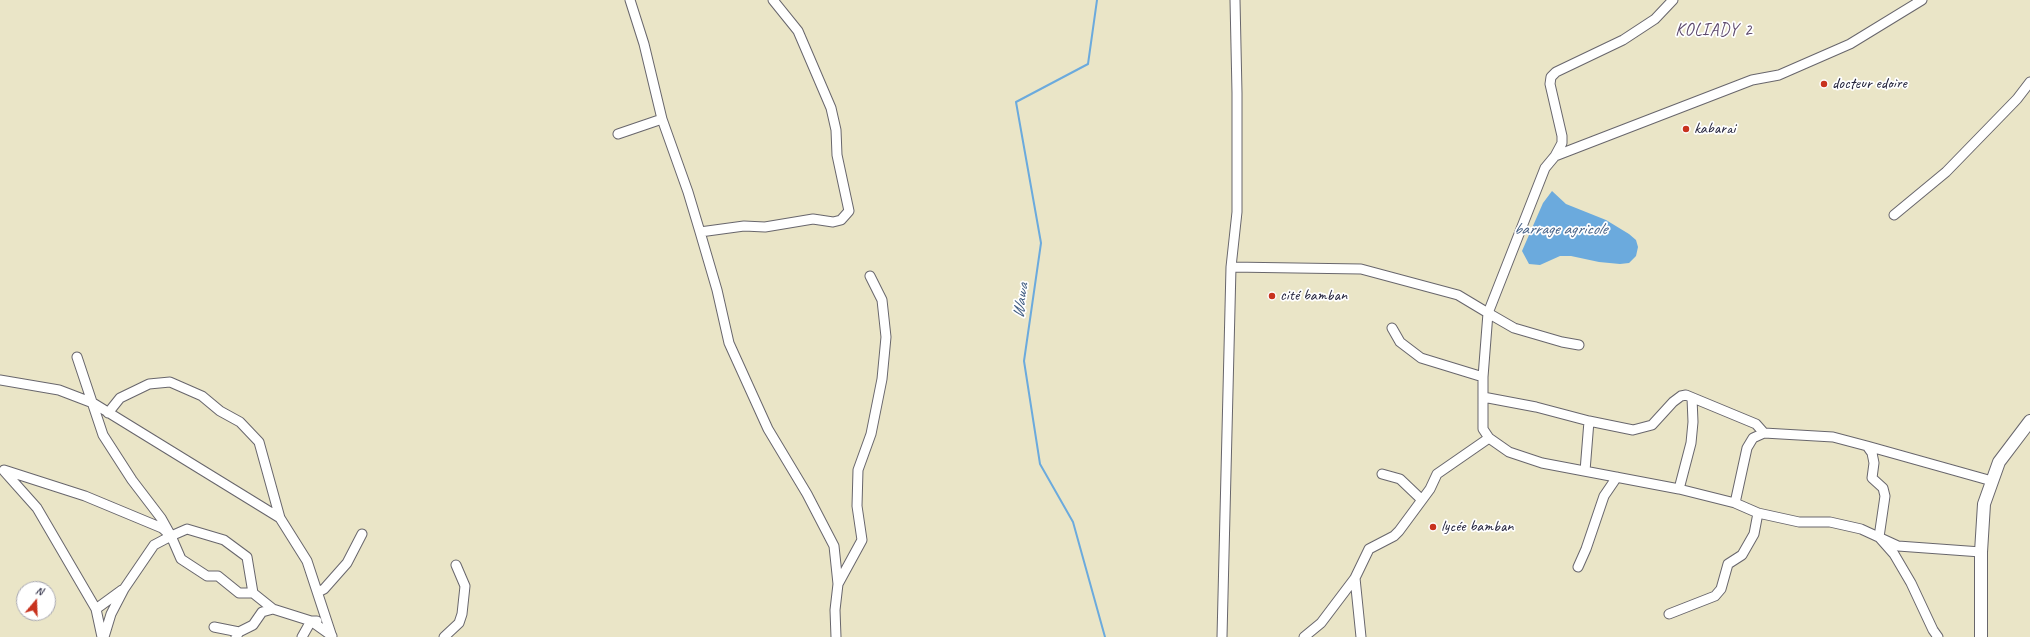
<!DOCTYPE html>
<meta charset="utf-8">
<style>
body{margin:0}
#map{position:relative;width:2030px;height:637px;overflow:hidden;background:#eae5c7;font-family:Caveat,sans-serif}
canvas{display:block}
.north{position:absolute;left:16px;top:581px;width:40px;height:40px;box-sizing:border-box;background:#fff;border:1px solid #a7a7b1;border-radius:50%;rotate:19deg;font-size:11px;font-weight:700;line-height:16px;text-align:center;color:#22223b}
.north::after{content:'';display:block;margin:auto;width:14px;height:18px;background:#c8321e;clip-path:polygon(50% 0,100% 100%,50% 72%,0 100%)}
</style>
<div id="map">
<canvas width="2030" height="637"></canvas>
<div class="north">N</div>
</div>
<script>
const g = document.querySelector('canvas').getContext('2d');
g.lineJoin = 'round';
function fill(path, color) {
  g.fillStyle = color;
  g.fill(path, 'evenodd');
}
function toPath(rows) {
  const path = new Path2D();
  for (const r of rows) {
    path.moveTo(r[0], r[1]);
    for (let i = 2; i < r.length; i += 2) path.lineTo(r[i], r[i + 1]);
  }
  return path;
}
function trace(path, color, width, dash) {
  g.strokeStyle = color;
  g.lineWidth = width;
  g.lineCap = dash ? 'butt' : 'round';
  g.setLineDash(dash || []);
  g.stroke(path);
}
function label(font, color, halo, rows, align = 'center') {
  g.font = font + ' Caveat,sans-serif';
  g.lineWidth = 3.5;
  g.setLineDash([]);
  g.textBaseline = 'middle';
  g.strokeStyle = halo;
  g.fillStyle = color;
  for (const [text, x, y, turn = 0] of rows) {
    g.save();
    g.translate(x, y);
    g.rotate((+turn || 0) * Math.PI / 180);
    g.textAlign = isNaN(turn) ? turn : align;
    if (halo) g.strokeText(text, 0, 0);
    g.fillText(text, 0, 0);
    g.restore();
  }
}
fill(toPath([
 [1552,191,1566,204,1606,220,1629,234,1636,240,1638,247,1636,256,1629,263,1620,264,1599,262,1571,256,1560,256,1540,265,1529,264,1522,251,1543,203]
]), '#6baadd');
trace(toPath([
 [1097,0,1088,64,1016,102,1041,243,1024,361,1040,464,1073,522,1105,637]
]), '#6baadd', 2);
const minor = toPath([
 [630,0,644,44,662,119,688,192,700,232,717,290,729,343,768,429,807,494,834,546,838,584,835,610,836,637],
 [618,134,662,119],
 [1555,156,1562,143,1562,136,1550,84,1551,77,1556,72,1623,40,1655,19,1673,0],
 [1894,215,1946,172,2017,99,2030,82],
 [700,232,744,226,765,227,813,219,833,222,841,220,849,211,837,155,836,130,831,108,798,31,773,0],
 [1231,267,1361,269,1458,295,1488,313,1483,377,1483,429,1489,438,1509,452,1542,463,1679,489,1735,503,1758,513,1799,522,1830,522,1861,529,1898,546,1981,552],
 [1392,328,1400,342,1421,358,1483,377],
 [1579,345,1562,342,1514,328,1488,313,1545,168,1555,156,1752,80,1779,75,1850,44,1922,0],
 [77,357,103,435,132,480,161,518,171,536,181,559,207,576,218,576,239,593,253,593],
 [0,380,59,390,93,403,280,518,307,561,332,637],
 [1483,397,1536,407,1589,421,1633,430,1652,425,1673,402,1681,396,1686,395,1756,424,1764,433],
 [108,413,120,398,149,384,170,382,202,396,220,411,240,422,259,442,280,518],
 [1867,446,1992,481],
 [4,470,85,496,162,528,171,536,187,529,224,540,247,557,253,593,273,609,311,621,332,636],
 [4,471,37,508,96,609,102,637],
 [1585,471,1589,421],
 [1382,474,1400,479,1422,500],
 [1679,489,1691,443,1693,422,1692,398],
 [1735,503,1747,448,1753,438,1764,433,1833,437,1867,446,1872,453,1874,463,1872,478,1883,488,1885,496,1879,537,1894,554,1911,583,1933,630,1938,637],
 [1578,567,1586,549,1604,496,1617,477],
 [1355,578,1361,637],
 [838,584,862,540,857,506,858,470,871,434,882,379,886,337,882,300,870,276],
 [318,592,324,589,347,563,362,534],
 [96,609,122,590],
 [1669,614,1715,596,1721,589,1728,564,1742,555,1754,534,1758,513],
 [214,627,239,632],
 [104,637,111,614,124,589,154,545,171,536],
 [236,637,239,632,253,625,262,612,273,609],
 [302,637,311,621,317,621],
 [444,637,459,623,462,614,465,586,456,565],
 [1222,637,1231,267,1237,212,1237,93,1235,0],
 [1304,637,1321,623,1355,578,1369,549,1394,536,1399,531,1430,489,1437,474,1489,438]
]);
const major = toPath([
 [1981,637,1981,552,1984,504,1999,462,2030,421]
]);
trace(minor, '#68666c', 11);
trace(major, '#68666c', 14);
trace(minor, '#fff', 9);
trace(major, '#fff', 12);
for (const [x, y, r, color] of [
 [1824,84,4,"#c8321e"],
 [1686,129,4,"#c8321e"],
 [1272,296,4,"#c8321e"],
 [1433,527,4,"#c8321e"]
]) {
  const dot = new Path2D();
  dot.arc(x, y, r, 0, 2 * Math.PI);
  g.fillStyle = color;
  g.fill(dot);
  trace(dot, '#fff', 1.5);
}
label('16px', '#22223b', '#fff', [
 ["docteur edoire",1832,84],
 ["kabarai",1694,129],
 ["cité bamban",1280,296],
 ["lycée bamban",1441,527]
], 'left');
g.letterSpacing = '1px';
label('17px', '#5c486c', '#fff', [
 ["KOLIADY 2",1714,31]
]);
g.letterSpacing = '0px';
label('italic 17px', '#435f84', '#fff', [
 ["barrage agricole",1560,230],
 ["Wawa",1021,301,-82]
]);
</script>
